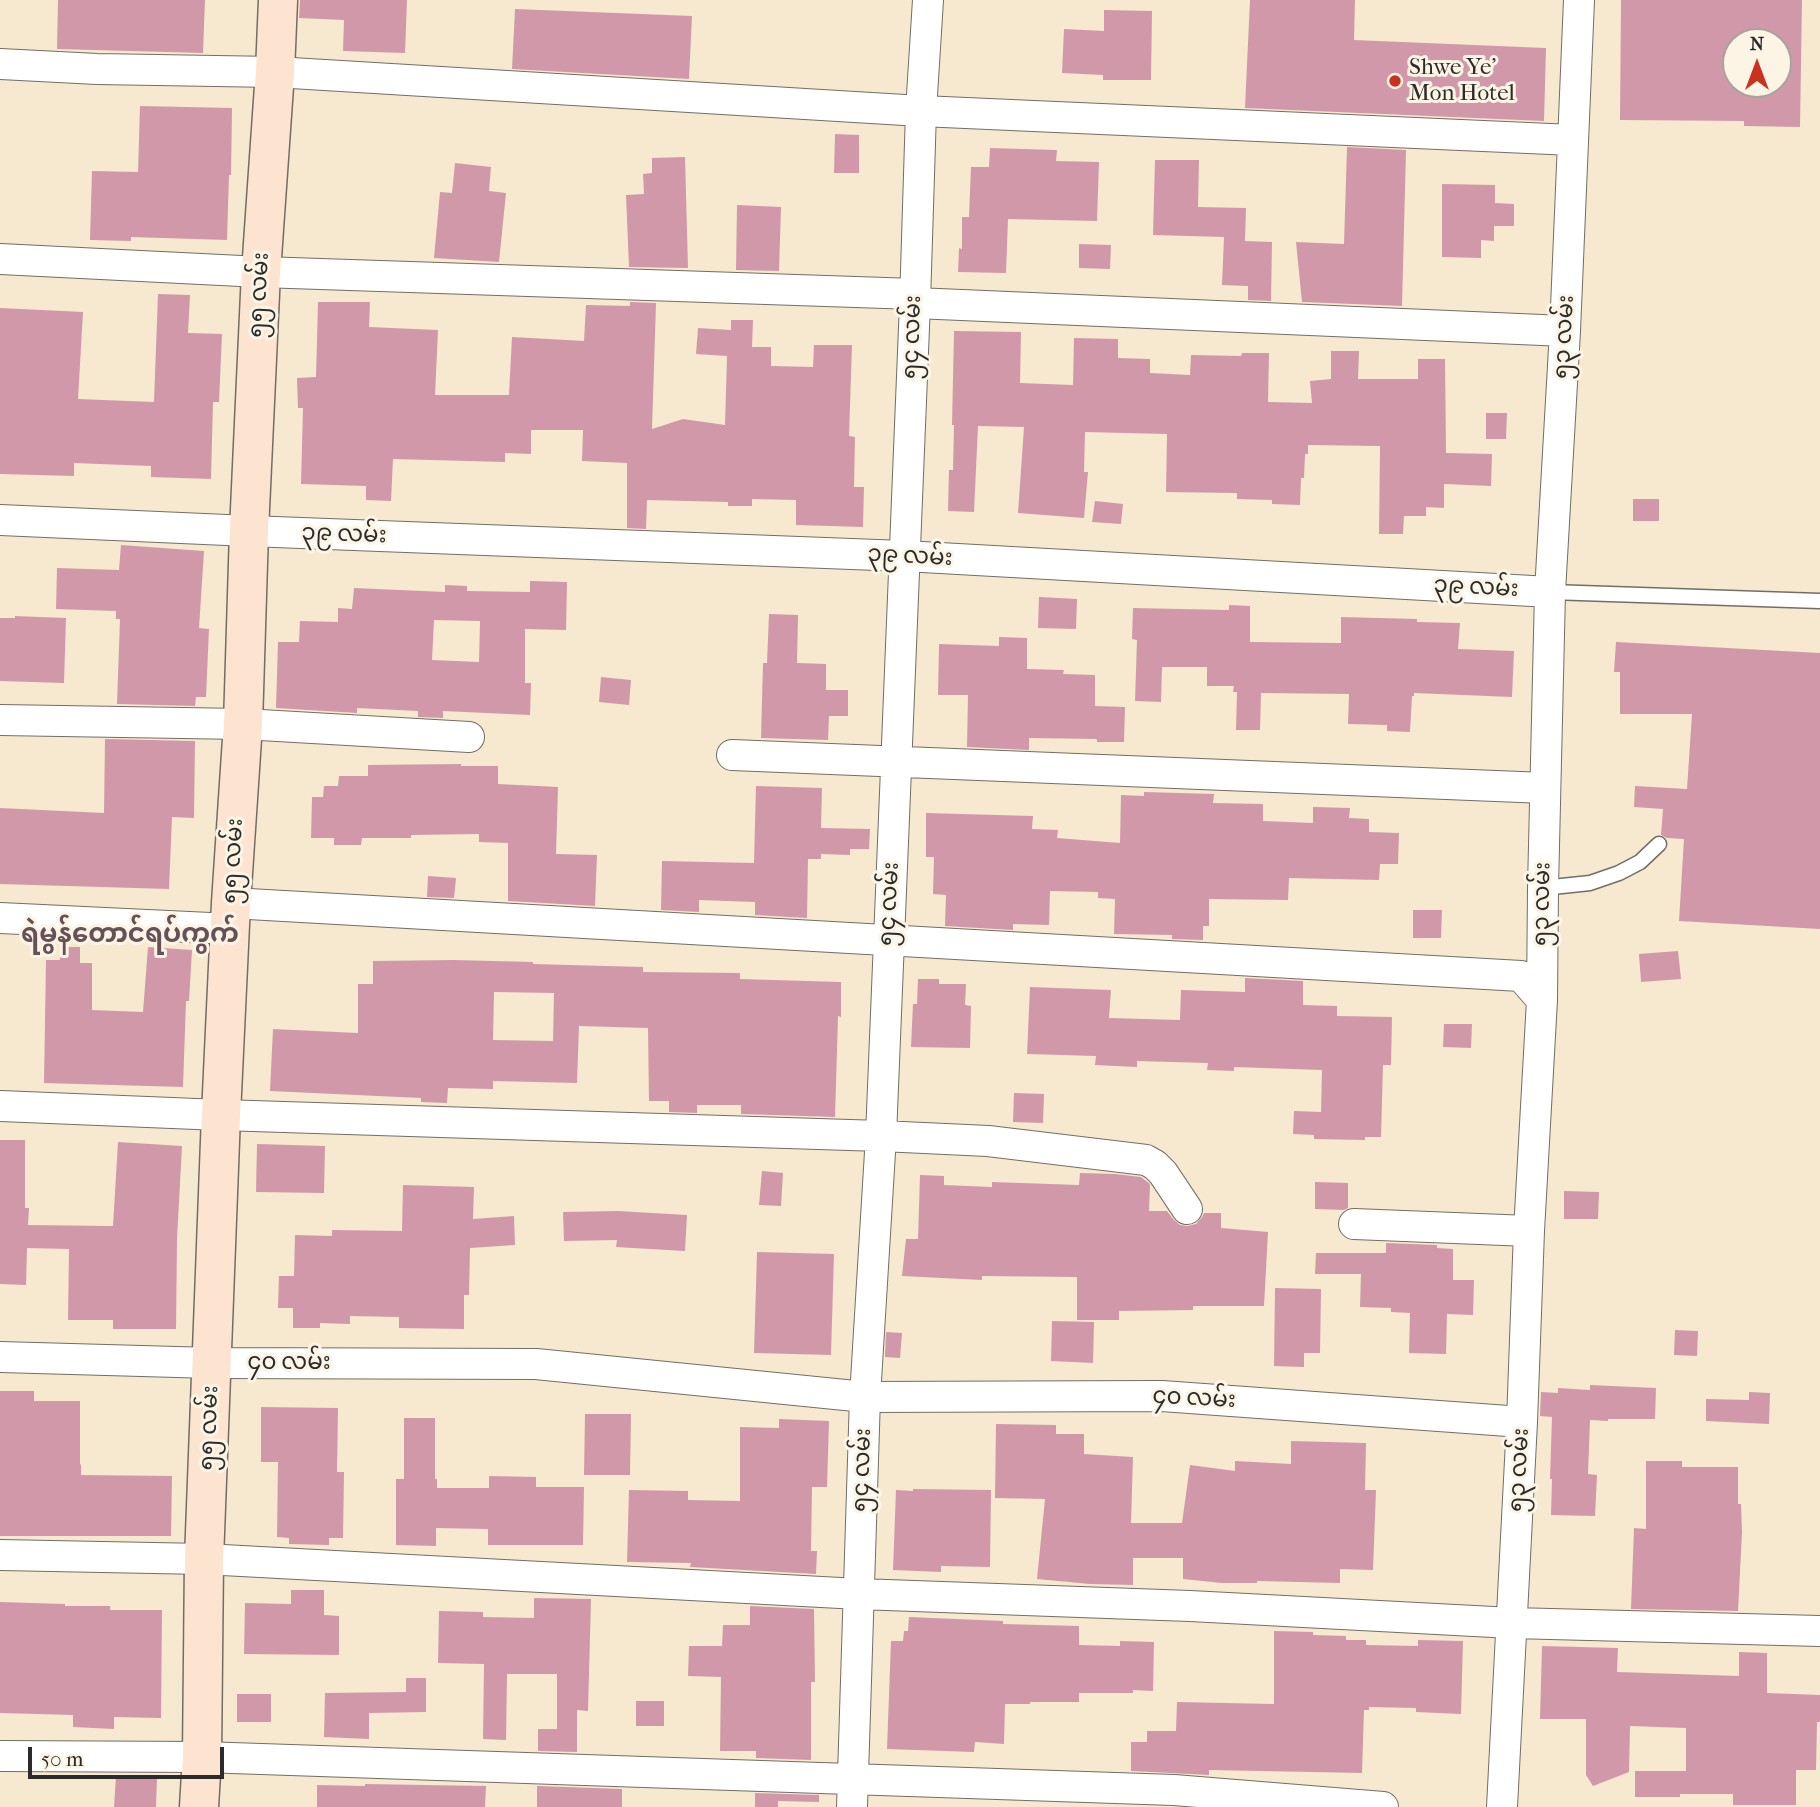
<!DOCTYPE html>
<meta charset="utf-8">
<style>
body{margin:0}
#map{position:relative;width:1820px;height:1807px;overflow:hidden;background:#f6e9d0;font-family:"IM FELL French Canon",serif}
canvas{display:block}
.north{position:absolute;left:1722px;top:28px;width:70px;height:70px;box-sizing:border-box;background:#fcf5e5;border:2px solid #a8a49b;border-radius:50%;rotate:0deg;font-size:19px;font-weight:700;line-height:28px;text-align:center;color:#2b2b2b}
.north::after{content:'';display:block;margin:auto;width:24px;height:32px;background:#c8321e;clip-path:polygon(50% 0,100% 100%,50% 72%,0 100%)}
.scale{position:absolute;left:28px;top:1747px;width:196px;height:32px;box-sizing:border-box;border:4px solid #2b2b2b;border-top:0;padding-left:9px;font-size:21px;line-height:24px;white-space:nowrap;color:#2b2b2b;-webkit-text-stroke:5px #fcf5e5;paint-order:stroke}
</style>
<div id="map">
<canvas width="1820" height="1807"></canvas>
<div class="north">N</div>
<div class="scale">50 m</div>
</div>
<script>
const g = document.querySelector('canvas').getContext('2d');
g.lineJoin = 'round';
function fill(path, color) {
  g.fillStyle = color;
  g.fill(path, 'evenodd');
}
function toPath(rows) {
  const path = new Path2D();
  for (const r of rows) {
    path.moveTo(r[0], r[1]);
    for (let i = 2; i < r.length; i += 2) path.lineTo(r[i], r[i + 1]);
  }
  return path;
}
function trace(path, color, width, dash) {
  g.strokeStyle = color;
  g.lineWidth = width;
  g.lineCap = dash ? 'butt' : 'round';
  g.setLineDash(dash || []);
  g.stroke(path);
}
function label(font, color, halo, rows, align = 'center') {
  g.font = font + ' "IM FELL French Canon","Noto Sans Myanmar",serif';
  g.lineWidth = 6;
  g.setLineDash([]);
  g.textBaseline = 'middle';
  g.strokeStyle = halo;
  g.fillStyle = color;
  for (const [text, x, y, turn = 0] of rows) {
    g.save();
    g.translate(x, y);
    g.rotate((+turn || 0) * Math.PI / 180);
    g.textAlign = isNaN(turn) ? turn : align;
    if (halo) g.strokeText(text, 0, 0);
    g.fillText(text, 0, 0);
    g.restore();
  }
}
fill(toPath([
 [58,0,205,0,203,53,57,49],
 [300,0,407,0,405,53,343,51,344,20,299,18],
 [1250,0,1355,0,1354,40,1546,48,1544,121,1245,108],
 [1621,0,1802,0,1800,127,1744,126,1744,121,1620,120],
 [1735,42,1778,42,1778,84,1734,84],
 [515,9,692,16,689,79,512,69],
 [1104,10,1152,11,1151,80,1103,80,1103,75,1062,73,1064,29,1104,31],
 [140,106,232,108,231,175,229,175,227,240,131,237,131,241,90,240,92,171,138,172],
 [835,134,859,135,859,173,834,173],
 [1347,147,1406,150,1402,306,1302,302,1296,242,1344,244],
 [990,148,1057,150,1056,161,1099,162,1097,221,1008,219,1006,273,958,272,959,248,962,249,962,217,969,217,971,167,989,167],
 [685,157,688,268,629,267,626,195,644,194,643,174,652,173,652,158],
 [1155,160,1199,160,1198,207,1246,208,1245,241,1272,242,1271,301,1248,300,1248,286,1222,285,1224,237,1153,235],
 [455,163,491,167,489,191,506,193,499,262,434,258,440,192,452,193],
 [1442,184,1495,185,1495,203,1514,204,1514,226,1494,226,1494,241,1481,240,1481,258,1442,257],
 [737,205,781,207,779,271,736,270],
 [1079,244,1111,245,1110,269,1079,268],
 [158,294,190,295,188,333,222,334,219,402,213,402,211,479,151,477,151,466,74,463,74,476,0,474,0,308,83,312,78,399,154,402],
 [318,302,370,302,369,327,438,330,435,395,509,395,512,337,584,341,586,305,630,306,630,302,656,303,652,429,683,419,725,425,727,356,696,354,698,328,731,330,731,320,753,320,752,347,771,347,771,366,813,367,814,345,852,345,849,436,855,437,854,487,864,487,863,527,796,525,796,500,752,499,752,506,728,506,728,502,647,500,646,529,627,528,627,463,582,461,583,430,531,430,531,454,505,453,505,462,393,459,391,501,366,500,366,486,301,484,303,408,298,408,297,378,316,377],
 [954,331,1021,332,1020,383,1073,385,1074,338,1118,339,1118,358,1150,359,1150,373,1190,375,1191,355,1241,356,1242,353,1269,353,1268,402,1312,403,1310,381,1331,379,1331,351,1359,351,1358,379,1418,379,1418,359,1445,359,1446,453,1492,454,1491,486,1444,484,1444,508,1426,507,1426,516,1404,516,1403,534,1379,534,1380,446,1308,445,1308,454,1305,454,1304,478,1301,478,1300,505,1272,504,1272,500,1237,499,1237,493,1166,492,1167,434,1085,432,1084,472,1088,472,1084,518,1018,513,1024,427,978,426,974,512,948,511,949,470,953,470,954,425,952,425],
 [1486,413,1507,413,1506,439,1486,439],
 [1633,499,1659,499,1659,521,1633,521],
 [1095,501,1123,504,1121,524,1092,522],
 [121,545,204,551,199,628,209,629,206,697,196,697,195,706,117,704,120,619,116,619,116,611,56,609,57,568,119,570],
 [530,581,567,582,566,630,525,629,525,683,531,683,530,715,443,711,443,718,418,717,418,711,357,708,357,713,276,708,278,642,299,642,300,621,338,622,338,608,352,609,354,588,445,592,445,585,467,586,467,591,530,592],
 [434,620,480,621,479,662,432,660],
 [1039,597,1077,599,1076,629,1038,628],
 [1229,605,1250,606,1250,642,1341,643,1341,617,1417,619,1417,622,1460,623,1458,649,1514,651,1512,697,1414,693,1414,696,1412,696,1410,732,1387,731,1387,725,1348,724,1349,694,1261,693,1260,730,1236,730,1237,692,1233,692,1234,686,1207,686,1207,667,1162,667,1161,702,1135,701,1137,640,1132,639,1133,608,1229,610],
 [769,614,798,615,797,663,826,664,826,690,848,690,848,716,829,716,828,740,761,738,763,663,767,663],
 [15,616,66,618,64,683,0,681,0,618,15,618],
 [999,637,1027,638,1027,669,1064,670,1063,674,1095,675,1095,706,1125,707,1124,742,1097,742,1097,739,1029,738,1029,750,967,747,968,695,938,695,939,644,999,646],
 [1616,642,1820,653,1820,929,1679,921,1684,839,1667,838,1661,835,1663,809,1634,807,1635,786,1687,789,1692,714,1620,714,1620,672,1614,672],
 [601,677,631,680,629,705,599,702],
 [105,739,195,741,194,818,172,817,169,889,0,884,0,808,104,813],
 [461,764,461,766,498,766,498,784,558,787,556,854,597,855,595,906,508,901,508,843,479,842,479,834,411,835,411,838,362,838,361,845,334,845,334,838,311,838,312,797,323,797,324,786,338,786,339,776,368,776,368,765],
 [756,786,822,788,821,828,870,829,869,849,850,849,850,855,821,854,821,859,808,859,807,918,755,915,755,902,699,900,699,912,661,910,662,861,754,863],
 [1144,792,1214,794,1213,803,1263,804,1263,821,1313,823,1313,807,1350,808,1349,818,1369,819,1369,832,1399,833,1398,864,1380,864,1379,880,1289,878,1288,900,1209,899,1209,926,1203,926,1203,940,1172,939,1172,935,1114,934,1115,899,1098,898,1098,892,1050,891,1049,925,1013,924,1013,930,945,926,946,895,933,894,934,857,926,857,926,813,1033,816,1032,829,1058,830,1057,838,1120,843,1121,795,1144,796],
 [428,876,456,878,454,898,427,897],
 [1413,910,1442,910,1441,938,1413,938],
 [60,947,80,947,80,963,92,963,92,1010,143,1012,148,947,192,950,189,1001,186,1001,183,1087,44,1083,46,960,60,960],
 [1678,951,1681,979,1641,982,1639,954],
 [454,960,533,962,533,964,643,967,643,972,740,973,740,979,841,982,841,1017,838,1016,835,1117,741,1114,741,1105,697,1105,697,1113,669,1112,669,1101,649,1101,648,1028,579,1026,577,1083,493,1081,493,1089,448,1088,447,1103,421,1102,421,1098,270,1091,273,1029,358,1033,358,984,373,984,373,961],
 [494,992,554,993,553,1041,493,1040],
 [1245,978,1303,981,1303,1005,1337,1006,1337,1016,1392,1017,1391,1065,1383,1065,1381,1137,1365,1137,1365,1140,1314,1139,1314,1135,1293,1134,1294,1111,1321,1112,1322,1070,1234,1067,1234,1071,1207,1070,1208,1063,1137,1061,1137,1067,1095,1065,1096,1056,1027,1054,1030,987,1111,990,1109,1018,1180,1020,1181,990,1245,992],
 [918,979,939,979,939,984,966,984,965,1005,971,1006,970,1048,911,1047,913,1004,917,1004],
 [1444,1024,1472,1024,1471,1048,1443,1047],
 [1014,1093,1044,1094,1043,1123,1013,1122],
 [0,1140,25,1140,25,1208,29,1208,28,1225,113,1226,118,1142,182,1146,177,1239,176,1329,113,1329,113,1320,68,1320,69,1249,27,1248,26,1285,0,1284],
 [257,1144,325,1146,324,1193,256,1192],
 [762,1171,783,1173,781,1206,759,1205],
 [1080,1173,1115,1174,1141,1177,1150,1184,1149,1211,1167,1211,1173,1219,1180,1225,1187,1226,1196,1224,1202,1217,1204,1213,1221,1213,1221,1228,1268,1232,1264,1306,1193,1306,1193,1310,1119,1311,1119,1320,1077,1320,1077,1277,982,1276,982,1280,902,1276,906,1239,918,1239,920,1175,944,1176,944,1185,992,1187,992,1182,1079,1185],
 [1315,1182,1348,1183,1348,1208,1344,1210,1315,1209],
 [403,1185,474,1187,473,1219,514,1216,515,1245,470,1248,469,1295,464,1295,464,1329,399,1328,399,1317,350,1316,350,1324,320,1323,320,1328,293,1328,293,1308,278,1308,279,1276,294,1276,295,1235,332,1236,332,1230,402,1231],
 [1564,1191,1599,1192,1598,1219,1564,1219],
 [618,1211,687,1215,685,1251,616,1247,617,1240,564,1241,563,1212],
 [1386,1243,1437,1245,1437,1248,1453,1249,1453,1280,1474,1280,1473,1315,1447,1314,1446,1354,1409,1353,1410,1313,1391,1312,1391,1308,1360,1307,1361,1274,1315,1274,1316,1253,1386,1253],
 [757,1252,834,1254,831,1355,754,1353],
 [1275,1288,1321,1289,1320,1353,1304,1353,1304,1367,1274,1366],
 [1052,1321,1094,1322,1093,1363,1051,1361],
 [1675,1330,1698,1331,1697,1356,1674,1355],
 [886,1332,902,1333,900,1358,885,1357],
 [1590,1385,1656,1388,1655,1419,1608,1419,1608,1421,1590,1420,1588,1474,1597,1475,1595,1516,1551,1515,1552,1479,1550,1479,1552,1417,1540,1416,1541,1392,1558,1393,1558,1388,1590,1390],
 [0,1391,34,1391,34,1401,80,1401,80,1464,81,1465,81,1475,172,1476,171,1536,0,1536],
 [1749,1392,1770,1393,1769,1424,1706,1421,1706,1399,1749,1400],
 [261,1407,338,1408,337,1472,344,1472,343,1538,329,1538,329,1545,289,1544,289,1538,277,1537,278,1462,261,1462],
 [585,1414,631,1414,630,1475,584,1475],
 [404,1418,435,1418,435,1479,437,1479,437,1488,489,1488,489,1476,536,1477,536,1487,584,1487,583,1545,488,1545,488,1529,436,1528,436,1546,396,1545,396,1479,404,1479],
 [779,1419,829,1421,827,1487,812,1487,811,1551,817,1551,816,1574,690,1567,691,1563,627,1562,629,1490,688,1491,688,1500,740,1501,740,1427,779,1428],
 [996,1424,1056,1425,1056,1434,1084,1434,1084,1454,1133,1457,1131,1523,1182,1523,1190,1465,1235,1471,1235,1461,1291,1464,1291,1441,1366,1443,1365,1490,1376,1490,1373,1570,1340,1569,1340,1583,1257,1581,1257,1583,1222,1583,1183,1579,1183,1558,1133,1558,1133,1585,1090,1584,1037,1579,1045,1499,995,1498],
 [1646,1461,1682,1461,1682,1467,1738,1467,1738,1504,1741,1504,1742,1532,1738,1611,1631,1609,1634,1528,1646,1529],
 [913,1489,991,1490,990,1567,941,1566,941,1572,893,1570,896,1490,913,1491],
 [291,1590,324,1590,324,1615,339,1616,339,1655,244,1654,245,1603,291,1604],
 [534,1598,591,1599,588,1711,577,1710,577,1752,538,1751,538,1729,557,1729,557,1674,507,1674,506,1740,483,1739,484,1664,438,1663,439,1611,483,1612,483,1617,534,1618],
 [0,1602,65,1604,65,1606,110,1606,110,1610,162,1610,161,1718,114,1717,114,1729,73,1727,73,1715,0,1713],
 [750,1606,814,1609,815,1682,811,1682,811,1760,756,1758,756,1751,720,1751,721,1677,688,1676,689,1646,722,1646,723,1625,750,1625],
 [909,1617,1003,1621,1003,1624,1079,1626,1079,1645,1120,1646,1120,1641,1154,1642,1153,1691,1133,1690,1133,1693,1079,1693,1079,1702,1030,1702,1030,1704,1005,1704,1004,1744,975,1742,974,1752,887,1749,891,1641,903,1641,904,1631,908,1631],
 [1274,1631,1313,1632,1313,1635,1346,1636,1346,1640,1366,1640,1366,1645,1418,1646,1418,1640,1463,1641,1461,1714,1416,1712,1416,1708,1369,1707,1369,1710,1364,1710,1362,1773,1209,1770,1209,1775,1131,1771,1131,1742,1147,1742,1147,1731,1176,1731,1177,1702,1274,1704],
 [1542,1646,1618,1648,1617,1672,1739,1676,1739,1652,1767,1653,1767,1693,1820,1695,1820,1722,1817,1722,1816,1770,1796,1770,1796,1805,1733,1805,1733,1794,1680,1794,1680,1797,1635,1797,1635,1771,1686,1771,1686,1728,1630,1726,1629,1772,1593,1786,1586,1775,1586,1719,1540,1719],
 [406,1678,426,1678,426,1712,369,1713,369,1739,324,1737,325,1693,406,1692],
 [237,1694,271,1694,271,1722,237,1722],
 [636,1701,664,1701,664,1726,636,1726],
 [116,1776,157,1778,156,1807,114,1807],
 [365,1784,486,1786,485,1807,317,1807,317,1785,365,1786],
 [537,1786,622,1789,622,1807,537,1807],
 [755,1793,819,1795,819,1802,778,1801,778,1807,755,1807]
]), '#d198aa');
const service = toPath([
 [1550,592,1820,601],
 [1543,888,1590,883,1619,873,1640,862,1659,844]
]);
const minor = toPath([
 [0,64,97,69,275,72,921,111,1573,140],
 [0,259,261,272,915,294],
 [915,303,1565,331],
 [0,520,249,531,904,556,1550,592],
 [0,720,243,724,469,737],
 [732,755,1545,788],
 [231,903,1521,976,1542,1000],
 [0,918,231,929],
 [0,1106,221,1115,881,1136,988,1141,1146,1160,1155,1165,1163,1173,1187,1209],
 [1354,1224,1529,1231],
 [0,1357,212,1363,536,1364,865,1397,1162,1396,1522,1422],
 [0,1555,204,1559,859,1594,1190,1606,1512,1623,1820,1631],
 [0,1756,202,1757,1174,1790,1383,1807],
 [852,1807,865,1397,881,1136,915,303,921,111,928,0],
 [1502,1807,1522,1422,1529,1231,1542,1000,1543,888,1550,592,1565,331,1579,0]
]);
const secondary = toPath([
 [199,1807,202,1757,204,1559,221,1115,231,903,243,724,249,531,261,272,275,72,278,0]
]);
trace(service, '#726e65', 17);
trace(minor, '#726e65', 32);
trace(secondary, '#726e65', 41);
trace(service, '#fff', 14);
trace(minor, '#fff', 30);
trace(secondary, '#fde4d1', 38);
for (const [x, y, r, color] of [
 [1395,81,7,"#c8321e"]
]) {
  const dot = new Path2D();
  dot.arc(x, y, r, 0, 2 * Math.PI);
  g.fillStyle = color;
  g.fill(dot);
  trace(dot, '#fcf5e5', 2.5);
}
label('23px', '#2b2b2b', '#fcf5e5', [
 ["Shwe Ye'",1409,68],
 ["Mon Hotel",1409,94]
], 'left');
label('23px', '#2b2b2b', '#fcf5e5', [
 ["၅၅ လမ်း",260,295,-87],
 ["၅၄ လမ်း",913,337,-88],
 ["၅၃ လမ်း",1565,337,-87],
 ["၃၉ လမ်း",344,535,2],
 ["၃၉ လမ်း",910,557,3],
 ["၃၉ လမ်း",1476,588,3],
 ["၅၅ လမ်း",234,861,-87],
 ["၅၄ လမ်း",890,904,-87],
 ["၅၃ လမ်း",1543,904,-89],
 ["၄၀ လမ်း",289,1363],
 ["၄၀ လမ်း",1194,1399,3],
 ["၅၅ လမ်း",210,1428,-88],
 ["၅၄ လမ်း",863,1470,-88],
 ["၅၃ လမ်း",1520,1470,-87]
]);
label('bold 26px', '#655157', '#fcf5e5', [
 ["ရဲမွန်တောင်ရပ်ကွက်",130,936]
]);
</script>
